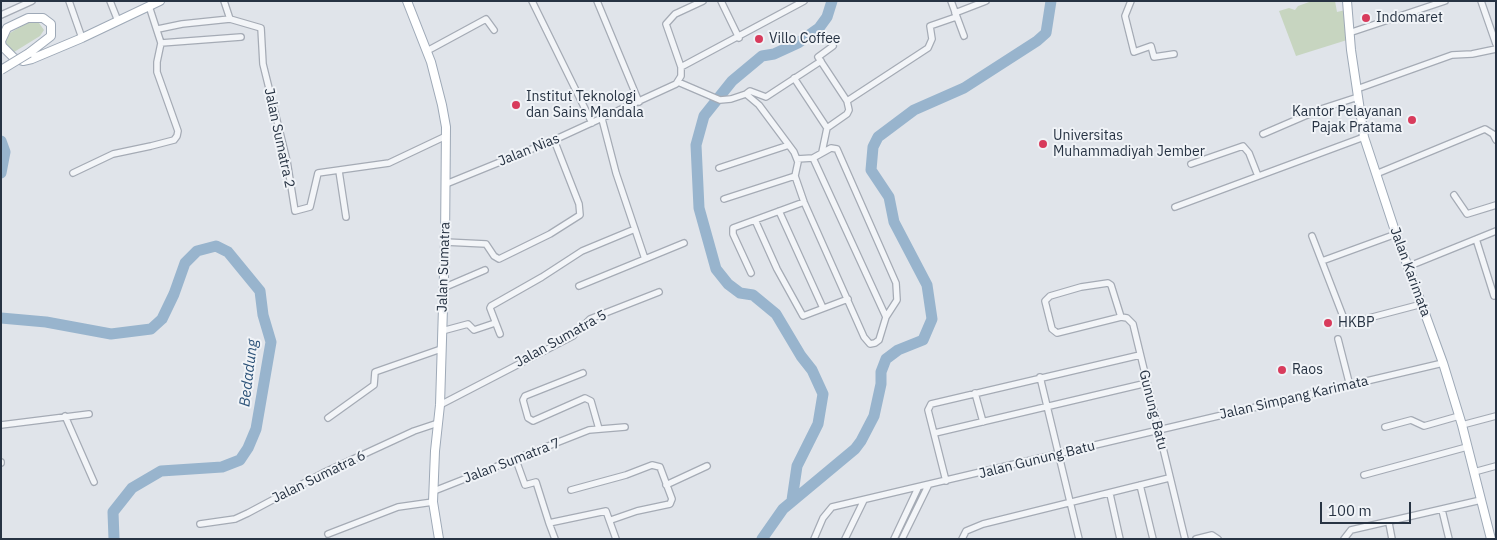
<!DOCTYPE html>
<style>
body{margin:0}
#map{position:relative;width:1497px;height:540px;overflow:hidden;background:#e0e4ea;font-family:"IBM Plex Sans",sans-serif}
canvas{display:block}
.frame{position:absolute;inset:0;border:2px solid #273343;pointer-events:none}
.scale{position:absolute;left:1320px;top:502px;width:91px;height:22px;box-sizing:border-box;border:2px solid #273343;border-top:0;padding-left:6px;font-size:15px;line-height:18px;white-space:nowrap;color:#273343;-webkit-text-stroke:4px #f0f3f7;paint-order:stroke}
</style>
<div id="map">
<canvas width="1497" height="540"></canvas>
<div class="frame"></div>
<div class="scale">100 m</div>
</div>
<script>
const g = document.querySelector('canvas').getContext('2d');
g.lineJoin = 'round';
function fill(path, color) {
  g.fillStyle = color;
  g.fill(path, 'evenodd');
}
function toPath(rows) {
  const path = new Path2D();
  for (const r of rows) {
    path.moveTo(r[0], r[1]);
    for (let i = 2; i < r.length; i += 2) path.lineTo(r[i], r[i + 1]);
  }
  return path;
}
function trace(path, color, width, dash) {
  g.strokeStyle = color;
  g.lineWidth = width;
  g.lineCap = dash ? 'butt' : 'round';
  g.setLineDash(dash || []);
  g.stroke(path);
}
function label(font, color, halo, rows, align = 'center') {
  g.font = font + ' "IBM Plex Sans",sans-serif';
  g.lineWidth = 4;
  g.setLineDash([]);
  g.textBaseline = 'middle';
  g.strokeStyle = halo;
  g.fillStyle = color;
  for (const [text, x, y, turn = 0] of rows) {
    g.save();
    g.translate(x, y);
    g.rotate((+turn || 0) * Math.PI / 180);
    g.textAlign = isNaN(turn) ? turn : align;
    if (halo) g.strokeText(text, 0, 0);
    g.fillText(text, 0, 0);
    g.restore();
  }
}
fill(toPath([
 [1312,1,1335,1,1337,12,1345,10,1347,40,1296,56,1279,11,1289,8,1295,10,1298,6],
 [30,21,39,23,44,30,40,36,14,52,8,52,5,41,10,33]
]), '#c7d5c0');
trace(toPath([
 [1,141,5,152,1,173],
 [1,318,46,322,111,334,151,329,162,319,174,294,185,263,197,251,216,246,228,252,260,291,263,315,271,342,256,429,248,448,240,460,222,467,161,471,132,488,113,512,114,539],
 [792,500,797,466,818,424,823,394,812,370,801,356,776,314,753,295,740,293,728,284,716,269,699,208,696,145,704,116,732,81,762,56,774,54,798,43,819,28,827,17,832,1],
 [762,539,783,509,855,449,861,441,874,416,881,384,881,372,886,359,898,350,923,340,932,319,927,285,894,222,889,197,871,170,873,147,878,137,914,110,964,88,1037,41,1046,33,1051,1]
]), '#98b4cd', 11);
const minor = toPath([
 [69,1,82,38],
 [110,1,118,21],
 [224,1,230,19],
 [532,1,592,123],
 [597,1,639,102],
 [721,1,739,38],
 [951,1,964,36],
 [1131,1,1125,16,1134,52,1151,46,1154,57,1174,54],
 [1481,1,1496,44],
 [955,13,986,1],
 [1,15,32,1],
 [158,29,182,24,230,19,261,28,263,64,287,161,295,211,310,207,318,173,389,163,446,136],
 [1349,33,1445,1],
 [161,43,241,37],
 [427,51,486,19,494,30],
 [681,67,804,1],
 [794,78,827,128,847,114,849,110,847,101,818,57,833,46],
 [678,82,720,100,731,99,746,94,750,91,766,97,821,61],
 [1357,89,1452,55,1472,54,1496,49],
 [746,94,759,105,794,152,798,162,795,176,804,202,864,337,870,344,875,343,879,340,886,317,897,300,896,283,837,149,831,148,813,158,797,159],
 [847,101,928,48,932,39,930,26,956,17],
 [1263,134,1321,109,1358,97],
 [822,152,827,128],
 [813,158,886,317],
 [1191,164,1243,146,1249,153,1258,176],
 [719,168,789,145],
 [339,171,346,217],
 [73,173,113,154,151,146,174,140,177,136,178,131,157,72,157,62,161,43,149,6],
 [1376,174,1485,129,1493,134,1496,140],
 [446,184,554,140,676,84,681,76,681,67,666,24,675,14,703,1],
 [1454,195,1467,214,1496,205],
 [724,199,795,176],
 [1175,207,1364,137],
 [779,211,823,308],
 [755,220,777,269,803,316,848,299],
 [1312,236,1346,324,1422,304],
 [1476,239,1494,296],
 [445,242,486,244,494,256,499,259,550,234,580,215,579,204,554,140],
 [645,259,684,243],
 [1322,261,1396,234],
 [1407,267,1496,231],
 [751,273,733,234,733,228,804,202],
 [579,286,645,259,616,173,602,119],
 [443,288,485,270],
 [1121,317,1111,285,1108,283,1081,287,1050,296,1045,301,1052,329,1057,333,1121,317,1127,318,1133,324,1185,539],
 [442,331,468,324,474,330,495,323],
 [500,334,490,308,491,306,542,277,582,251,635,229],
 [1338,339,1350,386],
 [583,373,525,396,523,400,528,418,533,421,585,398,591,401,599,429],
 [1040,377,1079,539],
 [975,393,983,422],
 [440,405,573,336,590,319,659,292],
 [65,416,94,482],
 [328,418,374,385,375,372,441,349],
 [1,425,89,414],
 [1462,425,1496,416],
 [1385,427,1411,420,1424,426,1459,416],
 [935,433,1147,383],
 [516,460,525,485,536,482,549,523],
 [1,462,1,463],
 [1474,472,1496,466],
 [1364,475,1467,447],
 [946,481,928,410,931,404,1140,355],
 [666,485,707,466],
 [1140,485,1153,539],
 [571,490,626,475,652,465,660,467,672,499,670,504,637,511,611,520],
 [434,491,589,430,625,427],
 [1110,494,1120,539],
 [1442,510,1449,539],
 [1389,523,1392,539],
 [200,524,235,519,248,513,323,473,414,431,438,423],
 [328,534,398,507,433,502],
 [555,539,549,523,606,511,616,539],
 [814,539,823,518,832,507,1443,363],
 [845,539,864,500],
 [894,539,918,488],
 [902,539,928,486],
 [962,539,966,531,983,524,1169,478],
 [1196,539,1212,535,1218,539],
 [1344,539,1351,530,1481,500]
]);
const major = toPath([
 [407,1,431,62,442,105,446,127,445,242,440,405,435,451,433,502,439,539],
 [1347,1,1351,50,1364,137,1396,234,1443,363,1462,425,1491,539],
 [1,41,7,28,28,18,43,18,51,24,51,36,29,53],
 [1,42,2,46,14,58,23,61,32,59,82,38,160,1]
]);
trace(minor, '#a5abb5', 8);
trace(major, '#9ea9b7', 10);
trace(minor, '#f3f5f8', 5.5);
trace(major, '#fff', 8);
const majorBridge = toPath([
 [1,70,29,53]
]);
trace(majorBridge, '#9ea9b7', 10, []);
trace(majorBridge, '#fff', 8);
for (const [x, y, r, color] of [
 [1366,18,5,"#d83b5c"],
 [759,39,5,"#d83b5c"],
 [516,105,5,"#d83b5c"],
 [1412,120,5,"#d83b5c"],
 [1043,144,5,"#d83b5c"],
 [1328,323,5,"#d83b5c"],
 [1282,370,5,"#d83b5c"]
]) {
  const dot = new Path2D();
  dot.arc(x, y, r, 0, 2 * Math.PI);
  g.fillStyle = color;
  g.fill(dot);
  trace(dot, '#f0f3f7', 2);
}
label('14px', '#273343', '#f0f3f7', [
 ["Indomaret",1376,18],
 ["Villo Coffee",769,39],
 ["Institut Teknologi",526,97],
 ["dan Sains Mandala",526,113],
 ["Kantor Pelayanan",1402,112,"right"],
 ["Pajak Pratama",1402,128,"right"],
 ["Universitas",1053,136],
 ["Muhammadiyah Jember",1053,152],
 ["HKBP",1338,323],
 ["Raos",1292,370]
], 'left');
label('14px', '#273343', '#f0f3f7', [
 ["Jalan Sumatra 2",279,138,78],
 ["Jalan Nias",529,150,-22],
 ["Jalan Sumatra",444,267,-88],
 ["Jalan Karimata",1410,272,70],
 ["Jalan Sumatra 5",561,339,-29],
 ["Jalan Simpang Karimata",1294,398,-13],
 ["Gunung Batu",1153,410,76],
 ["Jalan Gunung Batu",1037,460,-14],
 ["Jalan Sumatra 7",512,461,-21],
 ["Jalan Sumatra 6",319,477,-26]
]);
label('italic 15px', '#2e547a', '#f0f3f7', [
 ["Bedadung",249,373,-83]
]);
</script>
